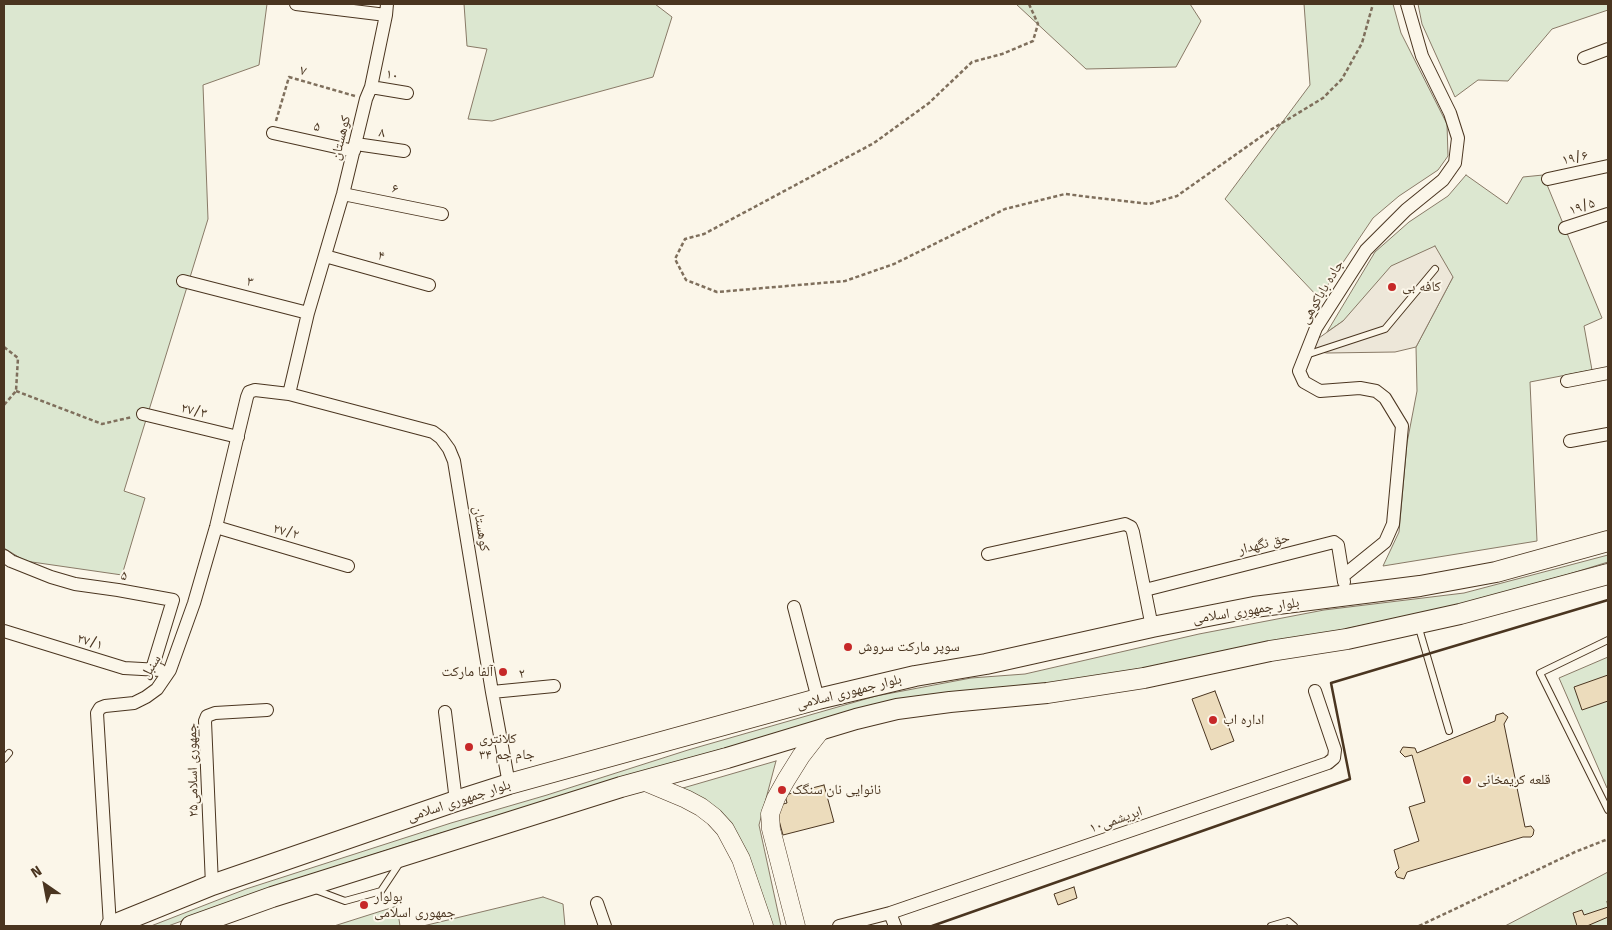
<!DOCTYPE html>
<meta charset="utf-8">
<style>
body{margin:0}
#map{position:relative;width:1612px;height:930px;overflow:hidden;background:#fbf6e9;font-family:"Fira Sans",sans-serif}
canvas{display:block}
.frame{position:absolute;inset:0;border:5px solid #4a3520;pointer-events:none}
.north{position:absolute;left:20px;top:860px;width:50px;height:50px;-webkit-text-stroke:4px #fbf6e9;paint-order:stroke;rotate:327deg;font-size:14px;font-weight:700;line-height:20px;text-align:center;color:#4a3520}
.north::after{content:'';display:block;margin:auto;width:18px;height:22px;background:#4a3520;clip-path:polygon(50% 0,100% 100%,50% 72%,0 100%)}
</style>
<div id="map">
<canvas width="1612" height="930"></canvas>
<div class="frame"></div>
<div class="north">N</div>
</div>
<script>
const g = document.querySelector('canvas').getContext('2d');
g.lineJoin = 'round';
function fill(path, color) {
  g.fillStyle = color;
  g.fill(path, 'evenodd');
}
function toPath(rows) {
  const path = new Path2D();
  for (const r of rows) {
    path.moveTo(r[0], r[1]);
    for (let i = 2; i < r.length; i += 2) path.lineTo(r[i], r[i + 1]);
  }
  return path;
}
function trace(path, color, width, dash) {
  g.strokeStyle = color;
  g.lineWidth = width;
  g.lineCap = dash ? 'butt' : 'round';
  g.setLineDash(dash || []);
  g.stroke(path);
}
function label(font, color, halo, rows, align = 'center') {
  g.font = font + ' "Fira Sans","Noto Naskh Arabic",sans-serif';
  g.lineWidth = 4;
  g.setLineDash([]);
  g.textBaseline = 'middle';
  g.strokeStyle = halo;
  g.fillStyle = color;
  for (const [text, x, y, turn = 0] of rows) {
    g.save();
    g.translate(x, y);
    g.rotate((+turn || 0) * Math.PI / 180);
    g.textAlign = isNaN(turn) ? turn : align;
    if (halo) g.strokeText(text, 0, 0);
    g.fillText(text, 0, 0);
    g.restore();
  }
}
const green = toPath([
 [4,4,267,4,259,65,203,85,208,219,124,491,145,498,122,575,25,561,4,548,4,4],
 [464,4,655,4,672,17,653,77,492,121,468,119,487,49,467,46,464,4],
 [1016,4,1190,4,1201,21,1176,67,1086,69,1016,4],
 [1304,4,1393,4,1401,33,1447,124,1448,156,1438,170,1399,196,1373,218,1319,298,1225,199,1310,85,1304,4],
 [1418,4,1608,4,1608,10,1552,29,1508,81,1478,80,1455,97,1422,24,1418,4],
 [1466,175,1507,204,1523,177,1543,175,1602,318,1584,326,1592,370,1530,382,1537,541,1383,566,1399,532,1407,443,1417,391,1416,347,1453,277,1343,321,1327,332,1375,252,1409,222,1448,196,1466,175],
 [1608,555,1608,562,1566,575,1466,603,1403,617,1238,651,781,733,718,750,498,817,434,835,306,876,168,926,151,926,246,889,451,823,547,795,688,750,876,696,971,678,1025,674,1199,634,1324,610,1464,593,1608,555],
 [1608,657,1608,787,1607,788,1559,678,1608,657],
 [776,761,759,825,781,926,770,926,730,825,683,788,776,761],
 [1608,872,1608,926,1505,926,1608,872],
 [543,897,563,904,565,926,423,926,543,897],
 [397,906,400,926,334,926,397,906]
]);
fill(green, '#dce7d0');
trace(green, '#887966', 1);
const parking = toPath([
 [1435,246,1453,277,1416,347,1395,352,1327,353,1314,351,1316,340,1343,321,1391,266,1435,246]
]);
fill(parking, '#ede7d9');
trace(parking, '#887966', 1);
const building = toPath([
 [1608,675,1608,701,1582,710,1574,687,1608,675],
 [1215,691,1234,741,1211,750,1192,699,1215,691],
 [1503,713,1508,717,1504,724,1525,827,1531,826,1534,830,1533,835,1531,837,1523,837,1407,872,1404,879,1397,877,1395,872,1399,868,1394,850,1419,841,1409,807,1425,802,1412,755,1405,757,1400,752,1403,747,1415,748,1417,753,1495,721,1496,715,1503,713],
 [824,785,834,822,783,835,775,806,787,803,785,795,824,785],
 [1074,887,1077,898,1058,905,1054,894,1074,887],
 [1608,900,1608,917,1587,926,1577,926,1573,913,1582,910,1584,915,1608,907,1607,901,1608,900]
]);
fill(building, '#ecdcbc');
trace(building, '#4a3520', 1);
const service = toPath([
 [1306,355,1385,329,1435,269],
 [1418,625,1449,731],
 [1608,640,1540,673,1608,810],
 [4,759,9,753],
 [313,889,345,901,381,891,401,861],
 [1271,926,1288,921,1294,926]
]);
const minor = toPath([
 [296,4,386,15],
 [1584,58,1608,49],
 [371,87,407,93],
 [273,133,354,151],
 [356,144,404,151],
 [1548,179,1608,166],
 [343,194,442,214],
 [1565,228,1608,214],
 [325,256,429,285],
 [183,281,308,313],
 [1567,381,1608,373],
 [289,394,308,313,343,194,366,99,371,87,386,15,387,4],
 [143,414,238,437],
 [1570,441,1608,434],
 [216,527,348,566],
 [988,554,1125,524,1131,527,1133,532,1152,627],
 [4,556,11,561,51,577,75,584,118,590,173,600,152,669],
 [1343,576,1385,542,1393,524,1402,426,1385,398,1376,391,1360,388,1320,391,1304,382,1299,371,1316,328,1366,250,1406,210,1443,180,1455,163,1458,138,1450,113,1422,56,1407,4],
 [1145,590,1334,542,1338,545,1344,582],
 [794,607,818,699],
 [4,631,124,668,160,670],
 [492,692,554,686],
 [445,712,456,801],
 [212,885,205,721,207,716,215,713,267,710],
 [597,903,605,926],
 [890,913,895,926],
 [110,926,97,713,100,708,105,706,134,703,146,697,157,689,170,670,194,603,216,527,247,397,249,392,255,390,289,394,433,432,441,438,449,449,454,461,492,692,509,784],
 [839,926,890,913,1328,763,1334,758,1335,750,1315,691]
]);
const secondary = toPath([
 [643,781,686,799,701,807,714,817,725,829,741,859,764,926],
 [796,926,771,829,770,814,776,798,786,780,801,756,822,729]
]);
const primary = toPath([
 [111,926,212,885,456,801,509,784,818,699,915,676,986,664,1152,627,1254,607,1420,586,1496,572,1608,541],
 [191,926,272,897,621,787,727,758,856,719,897,709,950,702,1047,693,1144,678,1270,651,1347,639,1460,614,1608,574]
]);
trace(service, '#4a3520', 8);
trace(minor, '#4a3520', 14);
trace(secondary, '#4a3520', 19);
trace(primary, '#4a3520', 22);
trace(toPath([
 [1029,4,1038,24,1033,41,1002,54,972,62,929,103,874,143,704,234,685,239,675,259,686,280,717,292,845,281,894,264,1005,209,1065,194,1149,204,1177,196,1272,129,1323,98,1342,79,1362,43,1373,4],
 [276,121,289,77,355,96],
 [4,347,18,358,16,391,4,405],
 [16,391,102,424,132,417],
 [1419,926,1575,852,1608,839]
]), '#7f6f5c', 2.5, [4, 2.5]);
trace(service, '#fbf6e9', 6);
trace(minor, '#fbf6e9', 12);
trace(secondary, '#fbf6e9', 18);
trace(primary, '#fbf6e9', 20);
trace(toPath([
 [932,926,1350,779,1331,683,1608,600]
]), '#4a3520', 2.5);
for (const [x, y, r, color] of [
 [1392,287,5,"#c62828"],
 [848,647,5,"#c62828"],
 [503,672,5,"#c62828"],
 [1213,720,5,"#c62828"],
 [469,747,5,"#c62828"],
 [1467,780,5,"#c62828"],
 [782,790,5,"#c62828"],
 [364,905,5,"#c62828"]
]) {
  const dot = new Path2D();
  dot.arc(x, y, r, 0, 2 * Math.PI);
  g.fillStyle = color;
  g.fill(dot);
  trace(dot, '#fbf6e9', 2);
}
label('14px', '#4a3520', '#fbf6e9', [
 ["۷",303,71,16],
 ["۱۰",392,75,10],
 ["۵",317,127,13],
 ["۸",382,133,8],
 ["کوهستان",341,138,-76],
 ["۱۹/۶",1575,158,-12],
 ["۶",395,189,11],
 ["۱۹/۵",1582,207,-18],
 ["۴",381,256,16],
 ["۳",250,282,14],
 ["جاده باباکوهی",1322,292,-59],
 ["۲۷/۳",194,411,14],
 ["کوهستان",481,529,81],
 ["۲۷/۲",286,532,16],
 ["حق نگهدار",1264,544,-14],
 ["۵",124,576,10],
 ["بلوار جمهوری اسلامی",1246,611,-9],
 ["۲۷/۱",90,642,17],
 ["سنبل",151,667,-58],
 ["۲",522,674,-6],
 ["بلوار جمهوری اسلامی",849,692,-14],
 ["جمهوری اسلامی۲۵",193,770,-91],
 ["بلوار جمهوری اسلامی",459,801,-18],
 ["ابریشمی۱۰",1116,820,-19]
]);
label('14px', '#4a3520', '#fbf6e9', [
 ["کافه بی",1402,287],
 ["سوپر مارکت سروش",858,647],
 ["آلفا مارکت",493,672,"right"],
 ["اداره اب",1223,720],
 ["کلانتری",479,739],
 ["۳۴ جام جم",479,755],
 ["قلعه کریمخانی",1477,780],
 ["نانوایی نان سنگک",792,790],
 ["بولوار",374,897],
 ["جمهوری اسلامی",374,913]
], 'left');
</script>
